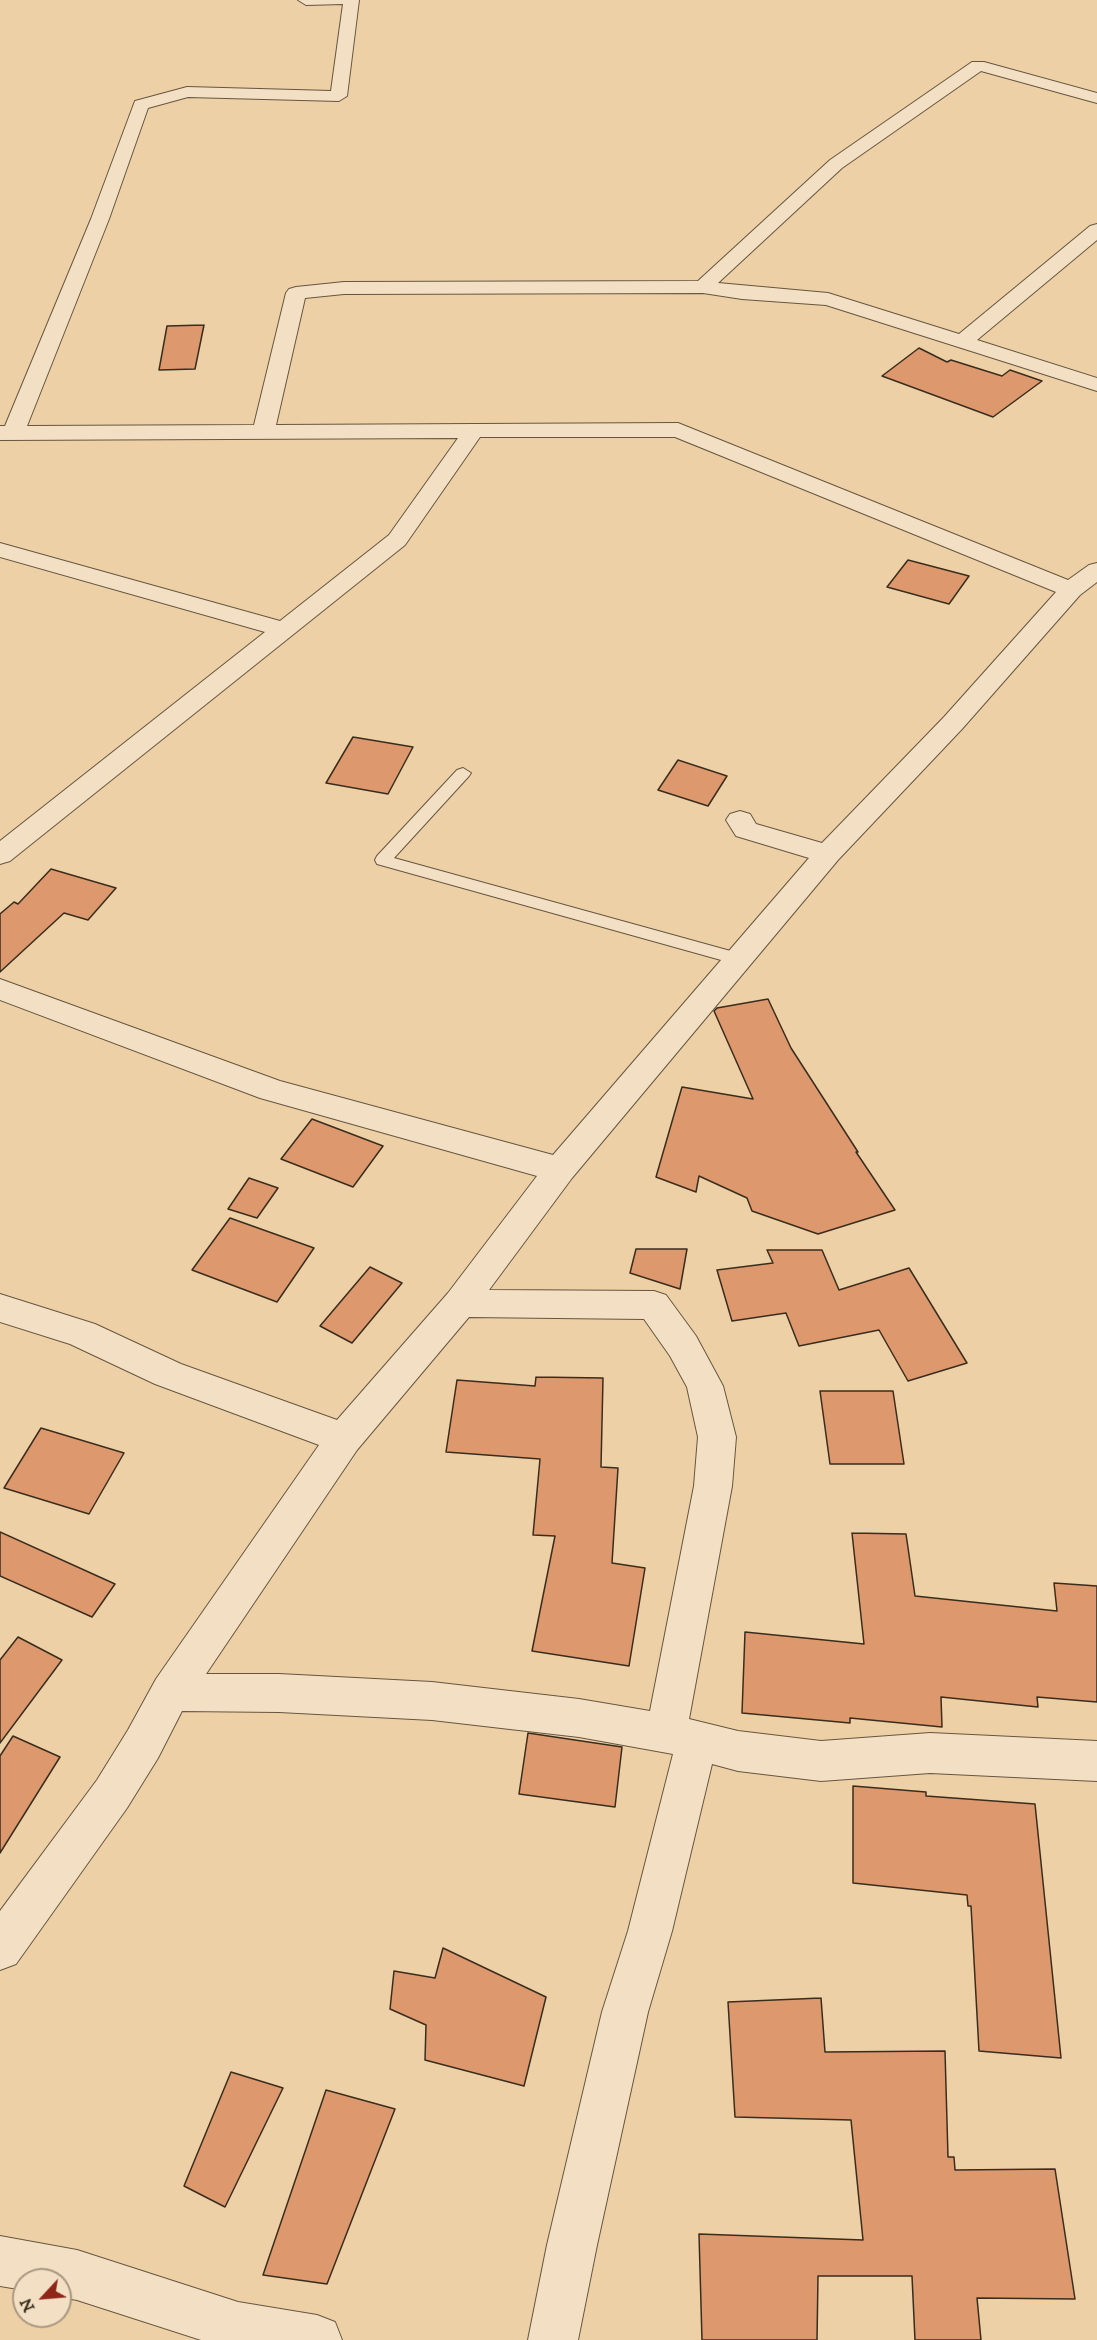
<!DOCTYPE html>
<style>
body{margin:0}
#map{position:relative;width:1097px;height:2340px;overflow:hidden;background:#edd0a5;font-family:"IM FELL DW Pica",serif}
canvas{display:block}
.north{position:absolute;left:12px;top:2268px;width:60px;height:60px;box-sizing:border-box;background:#f3e0c4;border:2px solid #a99882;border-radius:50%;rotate:244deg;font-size:16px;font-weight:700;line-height:24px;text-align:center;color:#392d1e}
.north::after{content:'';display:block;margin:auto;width:21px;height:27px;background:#8f2418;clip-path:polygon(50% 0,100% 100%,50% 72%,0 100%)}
</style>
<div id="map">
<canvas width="1097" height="2340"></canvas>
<div class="north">N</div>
</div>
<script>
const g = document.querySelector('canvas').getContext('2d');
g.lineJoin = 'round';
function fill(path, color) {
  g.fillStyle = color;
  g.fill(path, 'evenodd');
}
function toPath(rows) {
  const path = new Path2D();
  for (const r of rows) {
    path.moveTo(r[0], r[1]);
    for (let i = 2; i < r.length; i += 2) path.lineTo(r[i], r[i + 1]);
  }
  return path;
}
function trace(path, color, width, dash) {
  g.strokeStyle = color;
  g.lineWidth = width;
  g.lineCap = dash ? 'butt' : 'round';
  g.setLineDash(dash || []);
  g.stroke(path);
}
const building = toPath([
 [204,325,195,369,159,370,167,326,204,325],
 [919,348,947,362,951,360,1002,376,1010,370,1042,381,993,417,882,376,919,348],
 [908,560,969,576,949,604,887,587,908,560],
 [353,737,413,747,388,794,326,783,353,737],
 [678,760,727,776,708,806,658,790,678,760],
 [51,869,116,888,88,920,64,913,0,972,0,914,14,902,18,904,51,869],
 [768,999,791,1048,858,1152,856,1152,895,1210,818,1234,752,1211,747,1198,699,1176,696,1192,656,1177,682,1087,753,1099,714,1011,717,1008,768,999],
 [312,1119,383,1146,353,1187,281,1159,312,1119],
 [249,1178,278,1188,257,1218,228,1209,249,1178],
 [230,1218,314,1248,277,1302,192,1270,230,1218],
 [636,1249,687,1249,680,1289,630,1273,636,1249],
 [767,1250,822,1250,839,1290,909,1268,967,1363,908,1381,879,1330,799,1346,786,1313,732,1321,717,1270,773,1263,767,1250],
 [370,1267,402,1283,352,1343,320,1326,370,1267],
 [536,1377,603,1378,601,1467,618,1468,612,1563,645,1568,629,1666,532,1651,555,1536,533,1535,540,1459,446,1452,457,1380,535,1386,536,1377],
 [820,1391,893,1391,904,1464,830,1464,820,1391],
 [41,1428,124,1453,89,1514,4,1488,41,1428],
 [0,1532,115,1584,92,1617,0,1576,0,1532],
 [852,1533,906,1534,915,1596,1057,1611,1054,1583,1097,1586,1097,1702,1037,1697,1038,1707,941,1697,942,1727,850,1718,850,1723,742,1713,745,1632,864,1644,852,1533],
 [18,1637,62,1660,0,1743,0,1660,18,1637],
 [528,1733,622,1747,615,1807,519,1794,528,1733],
 [13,1736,60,1757,0,1853,0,1756,13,1736],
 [853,1786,926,1792,926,1796,1035,1804,1061,2058,979,2051,971,1906,968,1906,967,1895,853,1883,853,1786],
 [443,1948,546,1997,524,2086,425,2060,426,2025,390,2009,394,1971,435,1978,443,1948],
 [821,1998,825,2052,945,2051,948,2157,954,2157,955,2170,1055,2169,1075,2299,977,2298,981,2340,915,2340,912,2276,818,2276,817,2340,702,2340,699,2234,863,2240,851,2120,735,2117,728,2002,821,1998],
 [231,2072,283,2088,225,2207,184,2186,231,2072],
 [326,2090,395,2109,327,2284,263,2275,326,2090]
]);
fill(building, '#de986d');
trace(building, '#392d1e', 1.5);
const lane = toPath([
 [463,768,471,773,469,776,394,858,745,955,748,959,745,963,739,965,377,864,375,860,377,856,457,770,463,768]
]);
const street = toPath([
 [298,0,359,0,347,96,339,101,188,97,148,108,109,219,27,426,254,425,286,293,289,289,296,287,344,282,698,281,830,160,972,62,984,62,1097,93,1097,103,981,71,842,168,718,283,828,293,959,334,1090,226,1097,224,1097,240,977,340,1097,378,1097,391,826,305,742,299,703,293,344,294,305,298,276,425,678,423,1068,580,1089,565,1097,563,1097,582,1080,595,962,729,838,860,572,1178,489,1290,654,1291,666,1295,696,1336,723,1386,736,1437,732,1486,689,1719,738,1731,821,1741,930,1733,1097,1741,1097,1781,930,1773,821,1781,738,1771,712,1764,672,1931,648,2012,597,2245,578,2340,528,2340,547,2245,602,2012,628,1931,673,1754,579,1737,432,1720,279,1712,182,1711,158,1758,127,1808,16,1964,0,1970,0,1911,97,1780,128,1730,156,1679,319,1445,155,1384,70,1344,0,1322,0,1294,95,1324,181,1364,337,1420,448,1293,537,1176,260,1098,0,1000,0,979,280,1081,553,1155,809,858,736,836,726,820,730,814,740,811,750,814,756,824,822,843,944,717,1056,592,675,437,480,437,405,545,10,861,0,864,0,841,265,632,0,557,0,543,280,621,389,535,458,438,0,440,0,426,5,426,91,219,135,101,187,87,331,91,343,4,306,5,298,0],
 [469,1317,644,1319,670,1356,687,1387,698,1437,694,1486,650,1711,579,1699,432,1682,279,1674,206,1674,357,1450,469,1317],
 [0,2236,77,2250,238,2302,317,2315,335,2322,342,2340,201,2340,77,2300,60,2297,60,2280,24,2280,24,2290,0,2286,0,2236]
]);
trace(lane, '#665640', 2);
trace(street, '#665640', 2);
fill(lane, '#f3e0c4');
fill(street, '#f3e0c4');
</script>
